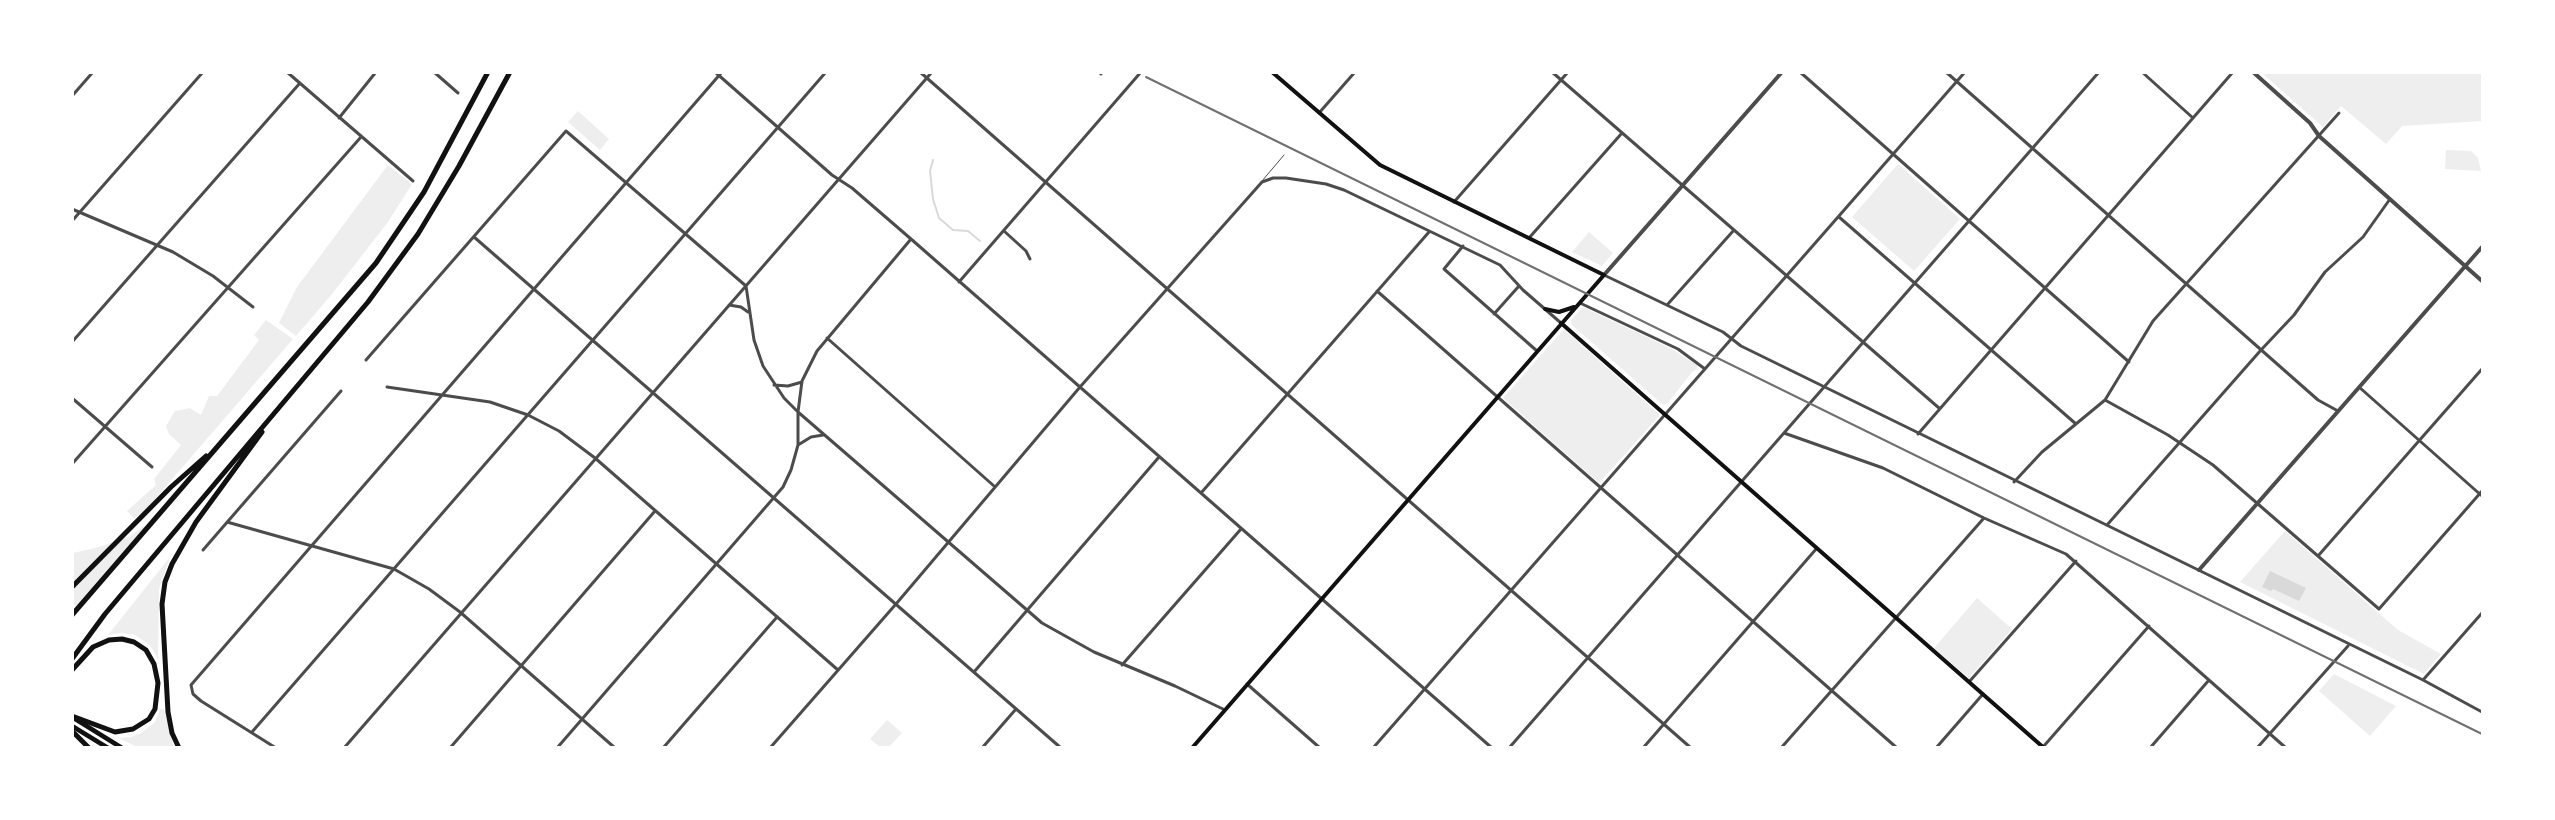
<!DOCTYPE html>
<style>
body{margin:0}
#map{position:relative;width:2555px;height:820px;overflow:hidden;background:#fff;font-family:Raleway,sans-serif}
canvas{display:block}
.frame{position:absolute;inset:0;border:74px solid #fff;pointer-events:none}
</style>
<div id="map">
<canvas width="2555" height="820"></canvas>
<div class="frame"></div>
</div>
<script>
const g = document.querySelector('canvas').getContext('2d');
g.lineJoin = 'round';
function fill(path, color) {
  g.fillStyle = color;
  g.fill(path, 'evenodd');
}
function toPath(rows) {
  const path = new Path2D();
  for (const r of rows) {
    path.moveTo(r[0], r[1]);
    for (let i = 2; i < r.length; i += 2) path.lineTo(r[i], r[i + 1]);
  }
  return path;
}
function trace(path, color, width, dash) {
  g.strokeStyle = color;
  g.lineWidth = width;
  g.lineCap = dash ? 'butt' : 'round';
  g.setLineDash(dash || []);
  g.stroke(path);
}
fill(toPath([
 [2262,73,2482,73,2482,121,2402,126,2386,144,2341,106,2323,127],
 [578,111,609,139,600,150,568,122],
 [2446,150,2471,151,2478,158,2481,171,2445,169],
 [1898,164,1960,219,1914,271,1852,217],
 [388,165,412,184,388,222,332,294,296,336,279,323,297,287],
 [1589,232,1613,253,1602,266,1572,252],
 [1583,307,1672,349,1697,365,1697,369,1692,372,1668,403,1663,405,1572,325,1571,320],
 [266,320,293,339,143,513,134,518,127,511,156,485,154,479,181,445,169,434,166,426,175,411,190,408,201,415,209,396,217,396,259,340,254,335],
 [1564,329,1660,415,1599,483,1503,398],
 [146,525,76,606,73,603,73,553,99,547,128,537],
 [2285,531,2398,630,2441,654,2424,674,2240,582],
 [170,557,159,589,158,659,150,645,135,635,121,633,108,635],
 [1977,598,2012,629,1969,678,1934,648],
 [2334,674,2396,706,2370,736,2319,691],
 [160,709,164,709,174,747,137,747,119,738,131,737,141,733,155,722],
 [887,720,902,733,889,747,880,747,870,739]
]), '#eee');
fill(toPath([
 [2270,571,2306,588,2299,601,2273,589,2271,591,2262,587]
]), '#d9d9d9');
trace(toPath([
 [933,160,930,171,933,199,939,218,953,230,968,231,980,241]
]), '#d9d9d9', 2);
trace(toPath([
 [1262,181,1284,155]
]), '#4c4c4c', 1);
trace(toPath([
 [287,72,413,181],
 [434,72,458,93],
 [715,72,832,175,852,188,911,239,1492,748],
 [920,72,1691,748],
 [1099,72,1101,74],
 [1552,72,1939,408],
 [1800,72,2129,362],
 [1946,72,2318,400,2338,411],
 [2142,72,2193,118],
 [72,96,93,72],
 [1319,113,1355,72],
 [339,118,376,72],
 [1454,202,1568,72],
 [72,209,173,252,213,276,253,307],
 [1839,217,2076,424],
 [72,221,203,72],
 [1004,231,1026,251,1030,259],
 [474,237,1061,748],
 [1529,238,1622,133],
 [1463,246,1444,269,1537,351],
 [1604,275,1723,332,1741,346,2423,680,2482,712],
 [959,282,1141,72],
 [1377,291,1897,748],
 [1580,303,1678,349,1705,369],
 [729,305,741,307,748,312],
 [1667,305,1734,230],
 [1494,314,1519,286],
 [827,338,994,486],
 [72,342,300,83],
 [366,360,566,131,746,286,754,340,763,366,784,398,798,412,1042,623,1094,652,1175,686,1225,710],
 [774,385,788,386,802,382],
 [387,387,490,402,528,415,559,431,595,458,838,670],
 [2359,387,2482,496],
 [72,398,152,467],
 [2105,400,2168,435,2213,465,2379,609,2482,491],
 [1784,433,1883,468,1984,518,2066,554,2286,748],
 [1918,434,2233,72],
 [798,445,811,437,823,435],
 [72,464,361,137],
 [2014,482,2042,452,2105,400,2153,321,2339,113],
 [1201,493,1429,232],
 [227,522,394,569,429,589,460,612,615,748],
 [2107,525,2261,350,2294,315,2325,272,2363,237,2390,199],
 [203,550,341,391],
 [2318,556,2482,369],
 [1122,665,1241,529],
 [974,672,1159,457],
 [2423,680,2482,613],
 [1969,682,2076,561],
 [1247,684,1320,748],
 [252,732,826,72],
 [2043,747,2149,626],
 [276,748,201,701,193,694,191,685,722,72],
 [344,748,932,72],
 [450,748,655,511],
 [557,748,783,487,791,470,798,445,798,412,802,381,817,351,911,239],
 [663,748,777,617],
 [770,748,896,604,1080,387,1262,182,1273,178,1286,178,1326,184,1344,190,1500,265,1523,290,1561,323],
 [982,748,1016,709],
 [1373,748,1965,72],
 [1509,748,2099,72],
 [1643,748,1817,548],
 [1781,748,1984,518],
 [1936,748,1983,694],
 [2150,748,2209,680],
 [2257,748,2348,646]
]), '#4c4c4c', 3);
trace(toPath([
 [2253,72,2310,123,2319,136,2482,281],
 [1604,275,1782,72],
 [2199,570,2482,247]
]), '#4c4c4c', 4);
trace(toPath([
 [1545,309,1559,312,1574,307],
 [1561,323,2044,748],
 [1192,748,1604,275,1380,165,1272,72]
]), '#111', 4);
trace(toPath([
 [72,717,122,748],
 [72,726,108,748]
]), '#111', 4.5);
trace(toPath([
 [72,587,171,487,206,456],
 [72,615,376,263,424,192,488,72],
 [72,659,105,614,368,302,418,234,459,166,510,72],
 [72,670,93,647,109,640,122,639,134,642,146,650,154,664,158,683,155,709,149,719,133,729,115,732,72,716],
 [72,731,89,748],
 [179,748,172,733,168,712,162,604,165,582,172,564,196,522,262,432]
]), '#111', 5);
trace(toPath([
 [1146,77,2482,734]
]), '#707070', 2);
</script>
